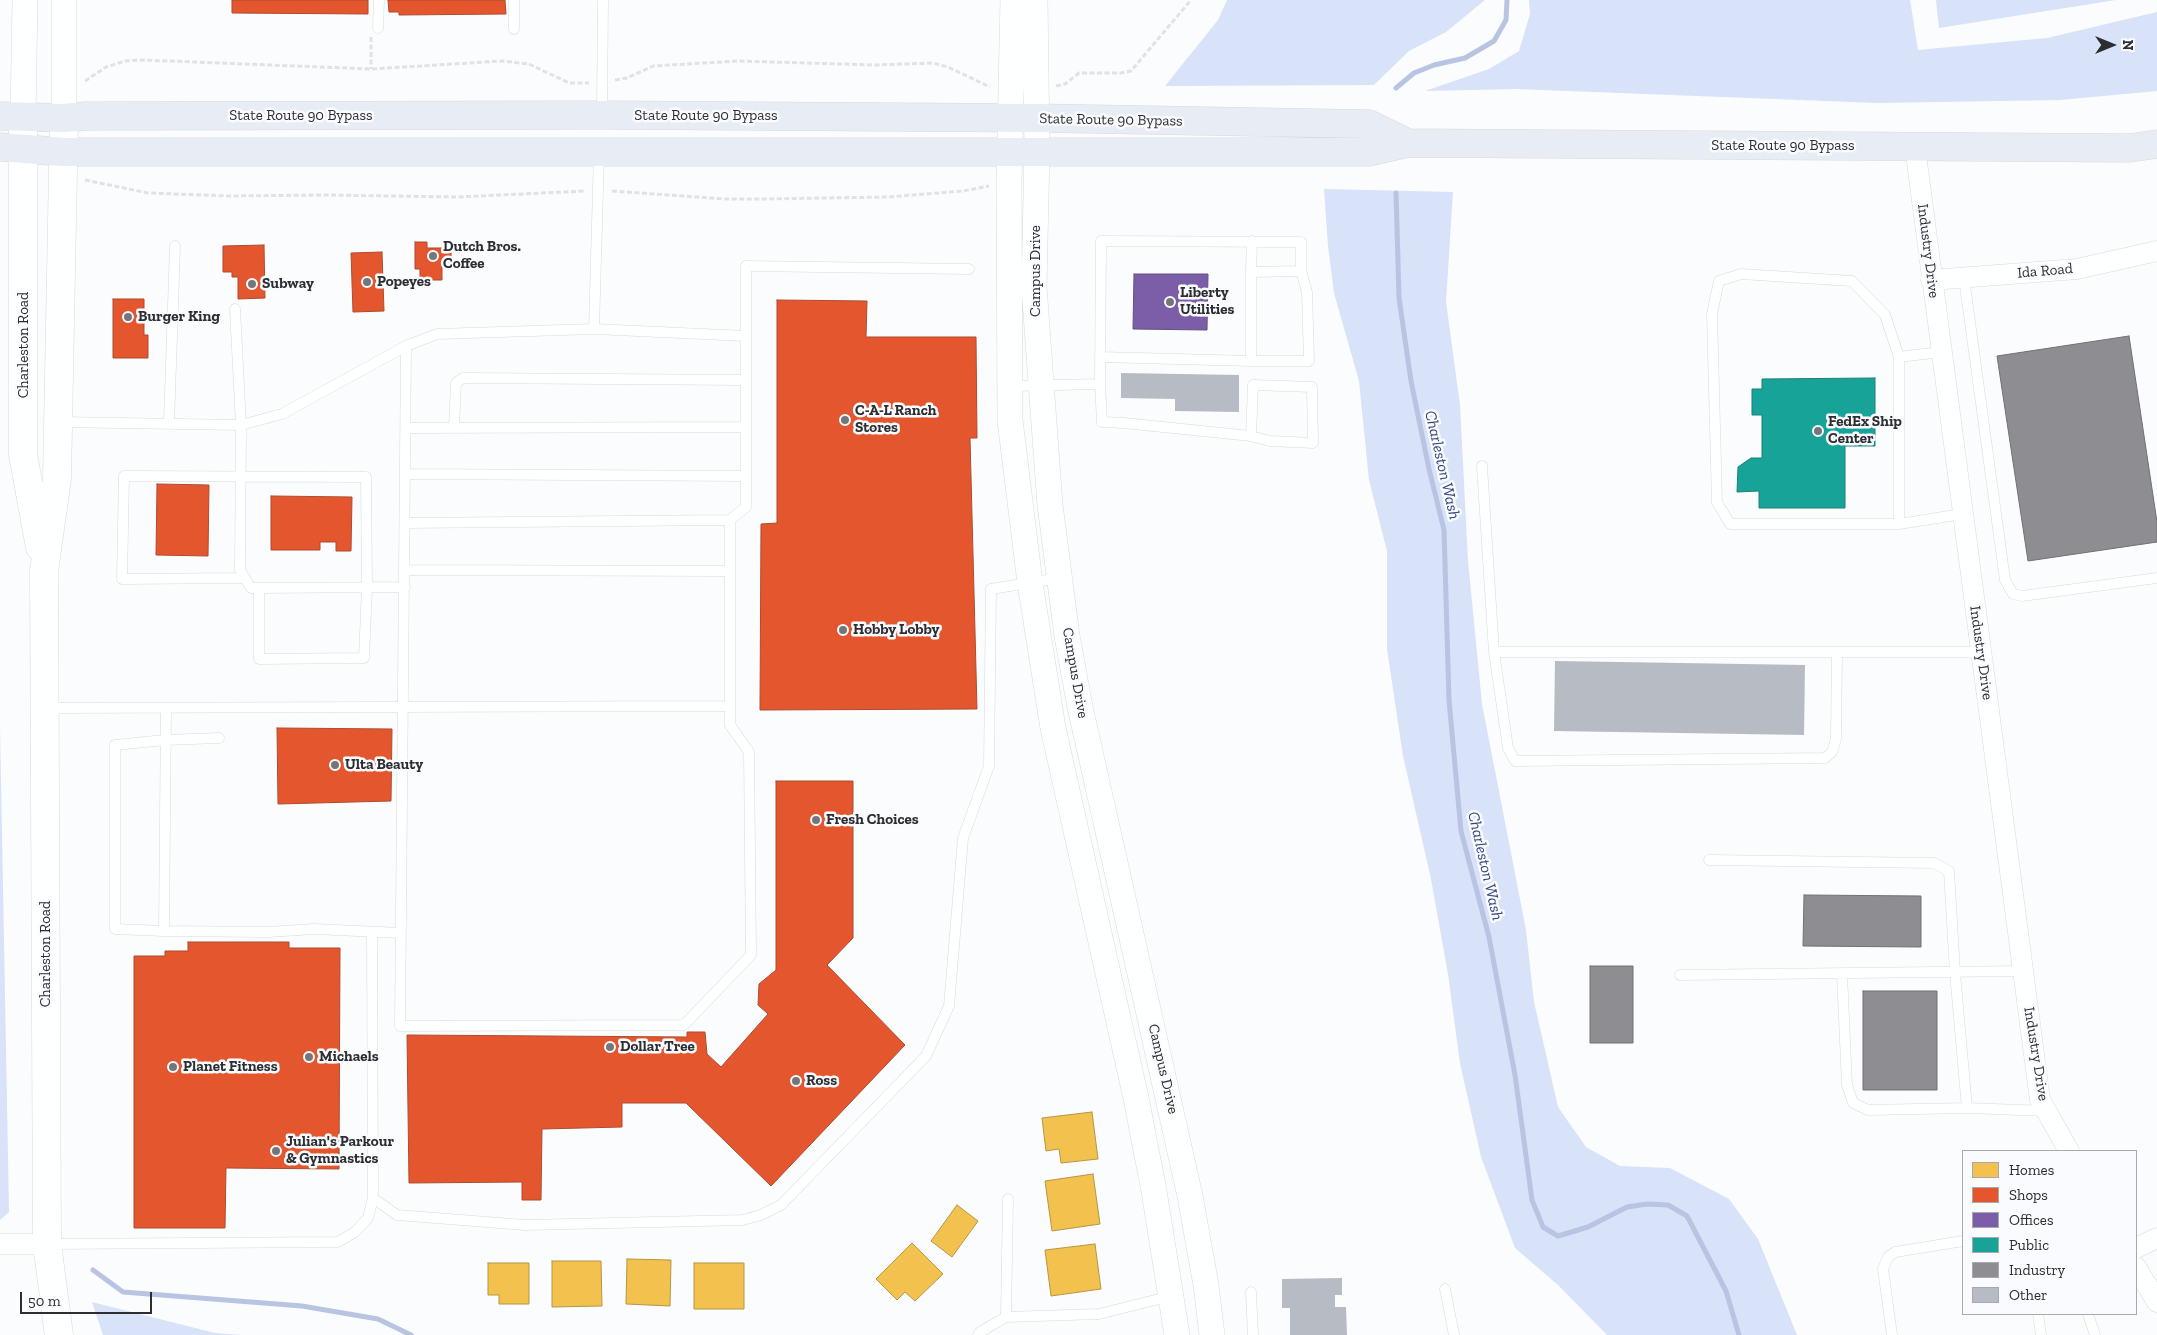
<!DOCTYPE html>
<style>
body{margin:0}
#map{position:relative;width:2157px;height:1335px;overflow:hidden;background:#fafcfe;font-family:"Zilla Slab",serif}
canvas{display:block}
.legend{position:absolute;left:1962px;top:1150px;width:175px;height:165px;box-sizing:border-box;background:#f9fbff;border:1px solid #a7a9ad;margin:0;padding:6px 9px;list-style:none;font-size:15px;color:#2c2e31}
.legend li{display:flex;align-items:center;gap:10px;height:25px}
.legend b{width:25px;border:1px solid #a7a9ad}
.north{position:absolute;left:2087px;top:20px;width:50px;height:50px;-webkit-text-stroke:4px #f9fbff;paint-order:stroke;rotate:90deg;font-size:14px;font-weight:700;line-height:20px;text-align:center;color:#2c2e31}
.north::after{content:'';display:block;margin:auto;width:18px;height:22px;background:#2c2e31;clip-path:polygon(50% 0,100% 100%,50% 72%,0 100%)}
.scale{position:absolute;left:20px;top:1292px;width:132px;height:22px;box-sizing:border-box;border:2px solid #2c2e31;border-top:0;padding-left:6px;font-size:15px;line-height:18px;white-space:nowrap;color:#2c2e31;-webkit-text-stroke:4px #f9fbff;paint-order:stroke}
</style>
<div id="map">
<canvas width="2157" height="1335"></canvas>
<ul class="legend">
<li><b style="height:14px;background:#f2c14e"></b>Homes</li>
<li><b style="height:14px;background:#e4572e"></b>Shops</li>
<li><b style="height:14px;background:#7b5ea7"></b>Offices</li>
<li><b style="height:14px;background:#17a398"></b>Public</li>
<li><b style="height:14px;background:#8d8d92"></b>Industry</li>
<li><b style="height:14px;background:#b7bbc3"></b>Other</li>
</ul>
<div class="north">N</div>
<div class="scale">50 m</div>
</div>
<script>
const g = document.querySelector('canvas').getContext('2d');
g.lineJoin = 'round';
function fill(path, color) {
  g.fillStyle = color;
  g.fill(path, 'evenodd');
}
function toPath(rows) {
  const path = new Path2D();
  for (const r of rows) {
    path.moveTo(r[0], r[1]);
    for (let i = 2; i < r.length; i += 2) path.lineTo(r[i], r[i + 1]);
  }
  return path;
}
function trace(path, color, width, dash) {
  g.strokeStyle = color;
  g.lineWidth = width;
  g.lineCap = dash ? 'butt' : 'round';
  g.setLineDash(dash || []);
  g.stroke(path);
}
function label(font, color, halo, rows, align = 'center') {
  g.font = font + ' "Zilla Slab",serif';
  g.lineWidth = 5;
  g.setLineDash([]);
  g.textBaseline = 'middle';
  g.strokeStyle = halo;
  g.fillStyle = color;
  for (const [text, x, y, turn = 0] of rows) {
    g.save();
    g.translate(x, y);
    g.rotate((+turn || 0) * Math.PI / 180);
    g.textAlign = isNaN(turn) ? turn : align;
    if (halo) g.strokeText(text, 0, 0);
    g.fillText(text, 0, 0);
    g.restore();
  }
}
fill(toPath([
 [1227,0,1485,0,1446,32,1409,51,1374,85,1165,86,1218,20],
 [1529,0,1910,0,1918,50,2047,38,2157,12,2157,91,2060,100,1878,103,1516,89,1425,91,1489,69,1519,51,1530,14],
 [1936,0,2116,0,1939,28],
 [1324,189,1453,192,1446,302,1460,405,1468,561,1482,704,1526,930,1534,1002,1558,1107,1586,1147,1620,1166,1670,1168,1729,1199,1758,1239,1797,1335,1607,1335,1558,1285,1515,1248,1481,1157,1460,1063,1448,974,1431,879,1403,756,1387,649,1387,551,1369,480,1359,381,1334,293,1328,246],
 [0,726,9,1212,0,1220],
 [92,1302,215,1333,241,1335,103,1335]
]), '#d8e2f8');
const homes = toPath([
 [1092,1112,1098,1159,1061,1163,1059,1149,1046,1151,1042,1118,1092,1112],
 [1093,1174,1100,1224,1052,1231,1045,1181,1093,1174],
 [957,1205,978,1221,952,1257,931,1241,957,1205],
 [912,1243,943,1274,915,1301,905,1292,897,1300,876,1279,912,1243],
 [1095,1244,1101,1289,1051,1296,1045,1250,1095,1244],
 [627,1259,671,1260,670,1306,626,1304,627,1259],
 [552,1261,601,1261,602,1306,552,1307,552,1261],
 [488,1263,529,1263,529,1304,499,1304,499,1295,488,1295,488,1263],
 [694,1263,744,1263,744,1309,694,1309,694,1263]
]);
fill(homes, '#f2c14e');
trace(homes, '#b79545', 1);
const shops = toPath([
 [232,0,368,0,368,14,232,13,232,0],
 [388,0,505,0,506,14,399,15,399,12,389,12,388,0],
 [415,242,427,242,427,248,451,248,451,265,442,265,442,280,420,280,420,269,415,269,415,242],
 [264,245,265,298,238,299,238,277,232,277,232,272,223,272,223,246,264,245],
 [382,252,384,311,353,312,351,253,382,252],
 [113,299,144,299,144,335,148,335,148,358,113,358,113,299],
 [777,300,867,301,866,337,976,337,977,438,970,438,977,709,760,710,761,524,777,523,777,300],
 [157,484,209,485,208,556,156,555,157,484],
 [271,496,352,497,351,551,336,551,336,542,320,542,320,550,271,550,271,496],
 [277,728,392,729,391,801,278,804,277,728],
 [776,781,853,781,853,938,827,965,905,1045,771,1186,686,1103,622,1103,622,1127,542,1129,541,1200,522,1200,522,1182,409,1183,407,1035,687,1037,687,1032,705,1032,707,1054,721,1067,768,1014,758,1005,759,984,776,970,776,781],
 [188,942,289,942,289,948,340,948,339,1169,226,1168,225,1228,134,1228,134,956,165,956,165,951,188,951,188,942]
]);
fill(shops, '#e4572e');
trace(shops, '#ad4b2f', 1);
const offices = toPath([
 [1134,274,1208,274,1207,330,1133,329,1134,274]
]);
fill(offices, '#7b5ea7');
trace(offices, '#635084', 1);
const public = toPath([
 [1875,378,1875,446,1845,446,1845,508,1759,508,1759,491,1737,492,1738,467,1751,458,1762,458,1762,415,1752,415,1752,389,1762,389,1762,379,1875,378]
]);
fill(public, '#17a398');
trace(public, '#1d8079', 1);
const industry = toPath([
 [2129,336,2157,522,2157,542,2028,561,1997,356,2129,336],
 [1804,895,1921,896,1921,947,1803,946,1804,895],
 [1590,966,1633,966,1633,1043,1590,1043,1590,966],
 [1863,991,1937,991,1937,1090,1863,1090,1863,991]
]);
fill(industry, '#8d8d92');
trace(industry, '#707075', 1);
trace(toPath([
 [1396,88,1414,73,1434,65,1465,58,1494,41,1506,20,1507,0],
 [1396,193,1399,298,1411,381,1429,469,1444,530,1449,700,1461,831,1489,937,1515,1075,1532,1200,1543,1227,1558,1236,1588,1227,1627,1207,1647,1204,1668,1205,1687,1216,1726,1291,1739,1335],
 [93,1270,123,1292,302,1306,378,1319,411,1335]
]), '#b8c4e1', 5);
fill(toPath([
 [1121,373,1239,375,1239,412,1175,411,1175,399,1121,398],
 [1555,661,1805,665,1804,735,1554,731],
 [1342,1278,1342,1295,1335,1295,1335,1307,1346,1307,1347,1335,1290,1335,1290,1308,1282,1308,1282,1279]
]), '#b7bbc3');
const service = toPath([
 [378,28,379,0],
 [514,29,514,0],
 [602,114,603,0],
 [1251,272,1252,241],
 [1964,278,2005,580,2013,594,2022,596,2157,578],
 [235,309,241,425,240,570,251,588,405,587],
 [594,329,599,154],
 [406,346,400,1026,684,1025,751,955,749,752,730,725,730,520,746,507,746,266,969,269],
 [1941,352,1899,357,1885,315,1852,281,1741,274,1719,281,1712,314,1717,502,1730,524,1899,524,1962,514],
 [1101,357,1251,361],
 [1100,384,1102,422,1124,423,1251,436,1270,441,1313,443,1312,387,1253,385,1251,436],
 [1010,386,1100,384,1101,241,1301,242,1301,271,1251,272,1251,361,1309,361,1307,292,1301,271],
 [58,422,241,425,282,414,406,346,437,334,594,329,746,336],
 [169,423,175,246],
 [406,428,746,427],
 [454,428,456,383,463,378,746,380],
 [1482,466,1494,652,1508,748,1515,761,1825,758,1832,752,1836,739,1837,652],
 [405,474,746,476],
 [405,523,730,520],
 [1899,524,1899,357],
 [405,570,729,571],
 [245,578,122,579,124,476,366,477,367,588,364,658,259,659,259,588],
 [1494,652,1981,652],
 [46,708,730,706],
 [166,708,164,931,268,932,314,929,401,933],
 [1709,860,1934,863,1949,871,1955,973,1967,1108,2047,1111],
 [164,931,115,929,115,745,165,740,219,738],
 [1842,974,1847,1085,1853,1103,1868,1110,1967,1108],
 [1680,975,2023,971],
 [373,1198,397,1215,525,1225,743,1220,761,1215,781,1205,926,1056,949,1006,963,838,989,766,991,589,1059,578],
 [49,1244,338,1242,355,1232,368,1218,373,1198,372,932],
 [1445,1289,1454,1335],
 [1251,1292,1253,1335],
 [2038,1314,2041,1335],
 [2088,1314,2095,1335],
 [1006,1317,1008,1199],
 [978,1335,980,1332,1006,1317,1099,1314,1171,1296],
 [1892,1335,1883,1269,1888,1257,1895,1252,1963,1241]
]);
const minor = toPath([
 [1915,147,2040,1100,2069,1151],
 [1931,280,2077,269,2157,251],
 [0,1244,47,1244],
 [2136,1248,2157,1238],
 [2136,1267,2157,1302]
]);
const tertiary = toPath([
 [1013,0,1009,182,1010,420,1030,583,1053,728,1136,1098,1154,1191,1177,1335],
 [1035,0,1037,151,1034,287,1050,505,1067,636,1080,707,1190,1196,1206,1285,1212,1335],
 [23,117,25,0],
 [64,118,64,0]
]);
const secondary = toPath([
 [23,117,23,455,40,547],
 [59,1335,47,1244,44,571,57,479,64,118]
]);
const trunk = toPath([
 [0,116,64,118,86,116,602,115,1036,118,1369,124,1408,143],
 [0,147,63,152,1368,152,1408,143,2129,148,2157,144]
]);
trace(service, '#d7d9db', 11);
trace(minor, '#d7d9db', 21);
trace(tertiary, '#d7d9db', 26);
trace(secondary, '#d7d9db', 29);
trace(trunk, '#d7d9da', 29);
trace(toPath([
 [371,37,371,69],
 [615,80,627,78,653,66,687,64,737,61,876,65,933,63,948,67,990,87],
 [85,81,106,67,125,61,144,60,371,69,502,61,529,64,569,83,589,83],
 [1056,86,1065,84,1079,73,1121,73,1131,71,1191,0],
 [85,180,148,193,228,196,323,195,458,197,585,191],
 [612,191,725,199,762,199,888,197,963,191,989,186]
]), '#e2e2e3', 3, [5, 2.5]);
trace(service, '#feffff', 10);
trace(minor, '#feffff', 20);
trace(tertiary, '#feffff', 25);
trace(secondary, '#feffff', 28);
trace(trunk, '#e8ecf4', 28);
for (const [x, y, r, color] of [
 [433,256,5,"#747679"],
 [367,282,5,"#747679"],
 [252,284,5,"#747679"],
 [1170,302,5,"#747679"],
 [128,317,5,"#747679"],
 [845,420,5,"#747679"],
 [1818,431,5,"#747679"],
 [843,630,5,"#747679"],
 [335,765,5,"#747679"],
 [816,820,5,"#747679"],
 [610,1047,5,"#747679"],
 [309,1057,5,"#747679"],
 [173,1067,5,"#747679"],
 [796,1081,5,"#747679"],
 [276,1151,5,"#747679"]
]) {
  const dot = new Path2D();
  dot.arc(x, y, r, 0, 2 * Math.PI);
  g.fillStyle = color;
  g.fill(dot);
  trace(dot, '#f9fbff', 2);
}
label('15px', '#2c2e31', '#f9fbff', [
 ["State Route 90 Bypass",301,116],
 ["State Route 90 Bypass",706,116],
 ["State Route 90 Bypass",1111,120,1],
 ["State Route 90 Bypass",1783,146],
 ["Industry Drive",1928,251,83],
 ["Campus Drive",1036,271,-90],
 ["Ida Road",2045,271,-5],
 ["Charleston Road",24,345,-90],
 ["Industry Drive",1981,653,82],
 ["Campus Drive",1075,673,80],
 ["Charleston Road",46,954,-90],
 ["Industry Drive",2036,1054,81],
 ["Campus Drive",1163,1069,77]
]);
label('bold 15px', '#2c2e31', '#f9fbff', [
 ["Dutch Bros.",443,247],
 ["Coffee",443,264],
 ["Popeyes",377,282],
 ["Subway",262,284],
 ["Liberty",1180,293],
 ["Utilities",1180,310],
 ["Burger King",138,317],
 ["C-A-L Ranch",855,411],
 ["Stores",855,428],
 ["FedEx Ship",1828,422],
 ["Center",1828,439],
 ["Hobby Lobby",853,630],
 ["Ulta Beauty",345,765],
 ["Fresh Choices",826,820],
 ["Dollar Tree",620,1047],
 ["Michaels",319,1057],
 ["Planet Fitness",183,1067],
 ["Ross",806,1081],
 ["Julian's Parkour",286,1142],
 ["& Gymnastics",286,1159]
], 'left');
label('italic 16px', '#324478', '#f9fbff', [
 ["Charleston Wash",1442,465,77],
 ["Charleston Wash",1485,866,77]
]);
</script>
